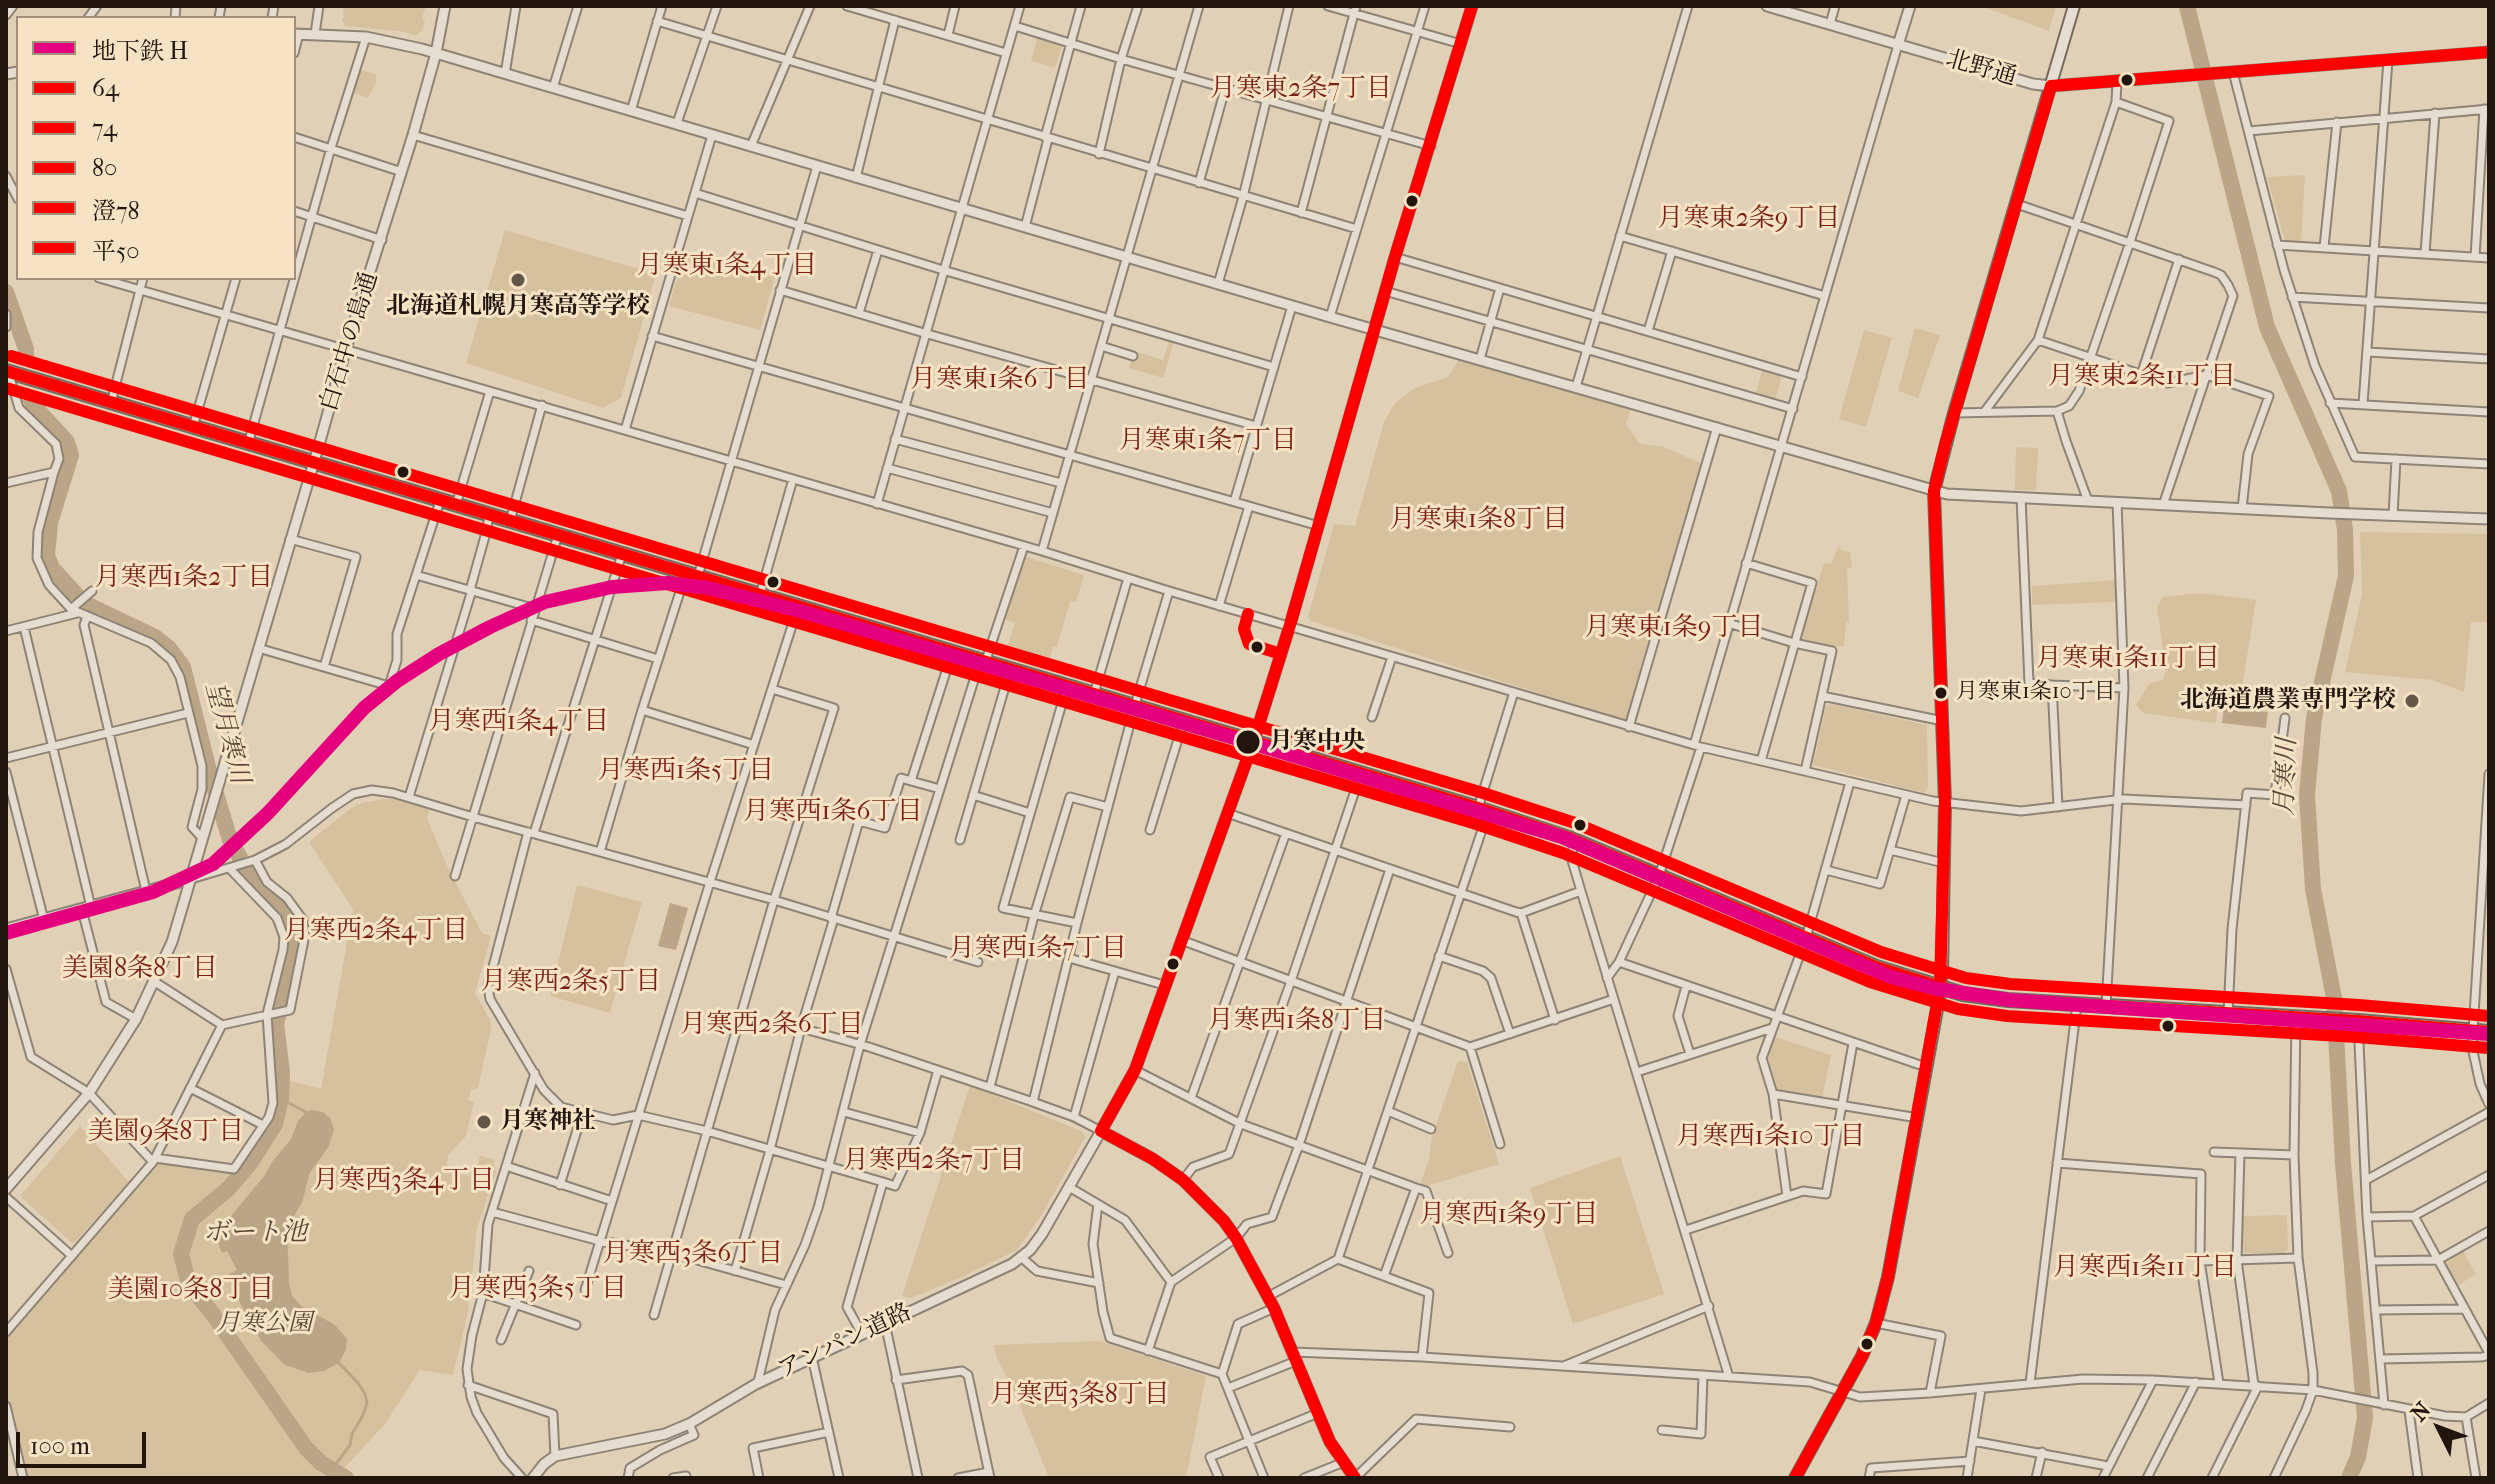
<!DOCTYPE html>
<meta charset="utf-8">
<style>
body{margin:0}
#map{position:relative;width:2495px;height:1484px;overflow:hidden;background:#e0d0b6;font-family:"IM FELL French Canon","Noto Serif JP",serif}
canvas{display:block}
.frame{position:absolute;inset:0;border:8px solid #21150e;pointer-events:none}
.legend{position:absolute;left:16px;top:16px;width:280px;height:264px;box-sizing:border-box;background:#f6e3c4;border:2px solid #a1917b;margin:0;padding:10px 14px;list-style:none;font-size:24px;color:#21150e}
.legend li{display:flex;align-items:center;gap:16px;height:40px}
.legend b{width:40px;border:2px solid #a1917b}
.north{position:absolute;left:2399px;top:1388px;width:80px;height:80px;-webkit-text-stroke:6px #f6e3c4;paint-order:stroke;rotate:312deg;font-size:22px;font-weight:700;line-height:32px;text-align:center;color:#21150e}
.north::after{content:'';display:block;margin:auto;width:28px;height:36px;background:#21150e;clip-path:polygon(50% 0,100% 100%,50% 72%,0 100%)}
.scale{position:absolute;left:16px;top:1432px;width:130px;height:36px;box-sizing:border-box;border:4px solid #21150e;border-top:0;padding-left:10px;font-size:24px;line-height:28px;white-space:nowrap;color:#21150e;-webkit-text-stroke:6px #f6e3c4;paint-order:stroke}
</style>
<div id="map">
<canvas width="2495" height="1484"></canvas>
<div class="frame"></div>
<ul class="legend">
<li><b style="height:10px;background:#e5007d"></b>地下鉄 H</li>
<li><b style="height:10px;background:#f00"></b>64</li>
<li><b style="height:10px;background:#f00"></b>74</li>
<li><b style="height:10px;background:#f00"></b>80</li>
<li><b style="height:10px;background:#f00"></b>澄78</li>
<li><b style="height:10px;background:#f00"></b>平50</li>
</ul>
<div class="north">N</div>
<div class="scale">100 m</div>
</div>
<script>
const g = document.querySelector('canvas').getContext('2d');
g.lineJoin = 'round';
function fill(path, color) {
  g.fillStyle = color;
  g.fill(path, 'evenodd');
}
function toPath(rows) {
  const path = new Path2D();
  for (const r of rows) {
    path.moveTo(r[0], r[1]);
    for (let i = 2; i < r.length; i += 2) path.lineTo(r[i], r[i + 1]);
  }
  return path;
}
function trace(path, color, width, dash) {
  g.strokeStyle = color;
  g.lineWidth = width;
  g.lineCap = dash ? 'butt' : 'round';
  g.setLineDash(dash || []);
  g.stroke(path);
}
function label(font, color, halo, rows, align = 'center') {
  g.font = font + ' "IM FELL French Canon","Noto Serif JP",serif';
  g.lineWidth = 6;
  g.setLineDash([]);
  g.textBaseline = 'middle';
  g.strokeStyle = halo;
  g.fillStyle = color;
  for (const [text, x, y, turn = 0] of rows) {
    g.save();
    g.translate(x, y);
    g.rotate((+turn || 0) * Math.PI / 180);
    g.textAlign = isNaN(turn) ? turn : align;
    if (halo) g.strokeText(text, 0, 0);
    g.fillText(text, 0, 0);
    g.restore();
  }
}
fill(toPath([
 [343,6,426,6,422,18,425,22,422,30,417,35,399,31,345,26,342,20,344,17],
 [1981,6,2056,6,2049,31],
 [1037,38,1062,45,1055,68,1031,61],
 [360,70,376,74,376,83,368,98,353,93,356,83,355,80],
 [2305,175,2301,241,2285,241,2267,177],
 [505,230,656,274,621,398,603,408,466,363],
 [684,252,775,277,760,330,669,306],
 [1915,328,1940,335,1918,398,1898,391],
 [1864,330,1892,338,1866,427,1839,419],
 [1169,341,1174,342,1163,378,1129,368,1134,351,1163,360],
 [1460,358,1631,408,1626,424,1639,443,1664,447,1702,464,1627,721,1311,621,1308,617,1334,524,1355,526,1384,422,1395,403,1415,388,1448,377],
 [1762,371,1782,376,1775,400,1756,394],
 [2016,447,2038,448,2036,490,2015,490],
 [2360,532,2489,534,2489,622,2471,622,2464,692,2432,680,2345,672,2362,594],
 [1838,547,1843,551,1850,552,1852,568,1847,569,1849,622,1846,623,1844,646,1838,647,1803,639,1802,635,1824,563,1831,564],
 [1026,557,1084,575,1076,602,1070,601,1057,647,1053,646,1048,664,1006,651,1015,623,1004,619,1022,558],
 [2116,580,2116,602,2032,605,2032,586],
 [2200,593,2256,600,2239,707,2218,706,2216,723,2143,713,2136,705,2149,684,2163,679,2166,671,2157,607,2163,597],
 [1830,704,1927,725,1928,787,1925,793,1813,765,1826,706],
 [385,799,400,799,430,809,427,819,449,870,482,933,491,936,475,993,490,1020,491,1029,478,1088,471,1090,468,1100,474,1102,466,1136,448,1155,447,1164,457,1173,469,1176,472,1165,477,1166,480,1156,493,1159,496,1172,477,1228,468,1312,453,1375,420,1370,385,1424,335,1478,28,1478,6,1388,6,1338,147,1172,160,1163,235,1173,274,1113,278,1087,276,1077,321,1089,353,909,309,842,351,808,362,803],
 [577,885,642,902,610,1013,550,996],
 [1775,1037,1831,1055,1822,1098,1778,1090,1768,1058],
 [1458,1061,1467,1062,1499,1164,1427,1186,1420,1185,1429,1159,1432,1137],
 [970,1085,1083,1132,1085,1137,1043,1213,1017,1250,960,1278,911,1298,902,1296],
 [80,1126,129,1182,75,1242,72,1243,22,1198,21,1195],
 [1620,1156,1664,1294,1573,1324,1530,1188],
 [2287,1215,2288,1249,2284,1253,2244,1253,2242,1251,2243,1216],
 [2463,1251,2476,1274,2457,1286,2444,1264],
 [1099,1341,1206,1376,1186,1478,1049,1478,1016,1396,997,1358,994,1345]
]), '#d6c19e');
fill(toPath([
 [2224,707,2268,712,2266,728,2222,723],
 [670,903,688,908,676,950,658,946],
 [312,1110,323,1112,330,1118,334,1129,329,1146,309,1174,303,1200,287,1229,289,1283,292,1296,301,1306,335,1325,347,1339,346,1349,339,1363,324,1371,309,1373,285,1365,261,1341,239,1301,238,1293,229,1274,237,1270,227,1251,222,1253,215,1235,265,1175,272,1162,291,1139,298,1121,306,1112]
]), '#baa586');
trace(toPath([
 [281,1099,306,1112],
 [333,1468,350,1445,352,1434,363,1415,367,1403,365,1394,358,1383,339,1363]
]), '#baa586', 3);
trace(toPath([
 [2187,6,2267,327,2339,491,2345,530,2346,576,2314,718,2307,795,2313,889,2334,998,2343,1163,2365,1418,2358,1457,2349,1478],
 [6,292,26,349,26,356],
 [31,400,34,406,67,442,71,455,50,523,47,555,52,568,84,603,155,637,169,648,183,667,208,767,230,840,252,879,285,911,294,935,292,962,276,1024,282,1072,281,1099,275,1124,251,1162,229,1188,192,1219,181,1254,189,1285,212,1313,306,1448,321,1463,346,1478]
]), '#baa586', 16);
const minor = toPath([
 [847,6,1006,53],
 [1328,6,1461,44],
 [6,15,13,6],
 [88,18,97,6],
 [175,18,176,6],
 [219,18,221,6],
 [272,18,274,6],
 [657,21,1357,229],
 [1830,24,1835,6],
 [1015,26,1121,59,1431,146],
 [315,34,319,6],
 [948,35,955,6],
 [294,53,299,34],
 [2233,72,2284,270,2315,366,2355,457,2489,464],
 [505,74,516,6],
 [553,88,578,6],
 [631,111,662,6],
 [677,123,717,6],
 [2249,131,2489,109],
 [413,135,688,216],
 [294,137,402,172],
 [1045,137,1081,6],
 [751,146,810,6],
 [1099,154,1121,59,1138,6],
 [6,176,18,199],
 [856,178,895,20],
 [1199,183,1225,89],
 [695,193,943,270,1274,367],
 [2017,204,2214,272,2221,275,2228,285,2233,296,2163,505],
 [294,211,382,240],
 [1301,213,1356,6],
 [1025,227,1048,139],
 [1620,236,1825,296],
 [2277,245,2489,258],
 [2324,247,2337,122],
 [2425,254,2435,113],
 [1395,257,1802,377],
 [2475,257,2484,109],
 [99,278,1042,551,1169,591,1701,747,1933,801,2021,811,2124,799,2246,805],
 [1218,284,1243,197,1289,6],
 [780,290,924,333,1256,426],
 [1385,291,1793,409],
 [2292,297,2489,308],
 [859,313,878,250],
 [6,314,6,327],
 [1330,317,1425,6],
 [1648,331,1672,251],
 [652,336,1319,526],
 [2038,340,2167,383,2206,375,2269,396,2248,454,2242,509],
 [1101,346,1133,356],
 [2368,352,2489,359],
 [1480,359,1500,288],
 [8,371,19,408,56,444,59,459,54,472,38,532,37,558,49,585,71,609,151,643,171,660,180,677,202,766,202,789,192,827,202,838],
 [2141,375,2179,259],
 [1576,387,1688,6],
 [111,403,143,278],
 [2330,403,2489,412],
 [2363,404,2388,60],
 [1985,411,2038,340,2116,102,2117,82],
 [2057,411,2066,441,2088,501],
 [1954,413,2057,411,2069,406,2079,391,2130,242,2169,121,2116,102],
 [193,427,236,278],
 [625,430,712,135],
 [895,439,1061,483],
 [248,444,331,148,366,37],
 [887,468,1053,513],
 [6,483,54,472],
 [2021,497,2029,683,2052,685,2058,807],
 [1234,502,1292,306],
 [877,504,1020,6],
 [456,505,490,391],
 [2393,516,2396,459],
 [510,521,542,405],
 [290,539,356,557,324,667],
 [1042,551,1199,6],
 [1746,563,1812,583,1761,761],
 [416,575,536,609],
 [698,576,817,166],
 [470,590,487,529,489,514],
 [760,595,793,479],
 [1219,606,1249,506],
 [71,609,92,591],
 [87,616,84,625,146,891],
 [531,620,658,659],
 [1728,623,1794,643,1832,651,1805,771],
 [24,627,91,907],
 [6,631,77,613],
 [258,648,389,686,397,660,397,634,440,501],
 [985,663,1024,546],
 [2052,685,2124,688],
 [1067,686,1003,908,1077,923],
 [1094,694,1128,578],
 [1822,696,1943,721],
 [642,710,754,745],
 [1372,717,1392,657],
 [1629,727,1717,427],
 [1694,745,1898,45],
 [6,758,188,713],
 [6,772,44,920],
 [2489,774,2472,1047,2480,1084,2489,1104],
 [940,789,911,781,952,653],
 [973,795,1030,813],
 [409,797,472,590],
 [1478,808,1514,692],
 [1227,813,1516,912,1521,913,1581,891,1729,1377],
 [1150,830,1184,720],
 [528,832,488,986,490,999,544,1090,561,1107,613,1120,638,1115,707,1131,883,1182,847,1307,862,1334],
 [534,833,622,554],
 [960,840,1010,670],
 [1575,840,1571,857,1581,891],
 [1890,850,1944,863],
 [600,852,642,710,686,573],
 [1826,870,1880,884,1906,795],
 [455,876,558,535],
 [191,879,255,860,286,844,332,808,353,794,372,790,393,793,473,817,774,900,978,962],
 [82,910,106,1002,136,1019],
 [1521,913,1555,1020],
 [831,918,859,821,885,828,901,778,911,781],
 [1181,940,1470,1047,1614,999],
 [1439,956,1483,971,1491,978,1510,1034],
 [1069,958,1164,985],
 [1619,962,1926,1067],
 [6,969,31,1057,89,1093,153,1162],
 [1607,978,1619,962,1659,876,1701,747],
 [155,982,222,1025,290,1010,305,935,303,920,287,898,267,882,255,860],
 [1686,986,1678,1016,1690,1054],
 [2106,1006,2124,688,2117,502],
 [2228,1014,2232,929,2247,793,2275,795,2285,718],
 [2358,1021,2367,1217,2384,1405],
 [801,1028,869,1047,1030,1101,1074,1117,1101,1131],
 [1470,1047,1500,1144],
 [1135,1070,1241,1124,1416,1188,1384,1276],
 [1637,1072,1772,1028],
 [990,1087,1034,916,1070,797,1108,807],
 [190,1088,263,1125],
 [1773,1094,1918,1118],
 [1191,1098,1286,833],
 [1033,1102,1077,923,1135,705,1169,591],
 [1388,1111,1431,1129],
 [844,1112,920,1133],
 [1074,1117,1115,971],
 [2214,1152,2294,1155],
 [2240,1153,2237,1260,2254,1385],
 [155,1158,234,1169,269,1117,273,1103,267,1014,283,950,284,937,277,918,229,868],
 [2057,1163,2201,1174,2200,1261,2219,1383],
 [506,1166,612,1201],
 [1183,1180,1193,1167,1229,1154,1291,981,1361,773],
 [2366,1180,2489,1112],
 [883,1182,895,1186,920,1133,938,1070],
 [560,1185,583,1111],
 [1069,1187,1125,1220,1171,1282],
 [1416,1188,1426,1191,1448,1253],
 [1787,1196,1773,1094,1762,1058,1806,938,1850,782],
 [6,1197,72,1256],
 [1098,1204,1093,1244,1103,1312,1110,1338,1222,1374,1264,1478],
 [492,1212,600,1241,672,1253,786,1285],
 [2414,1216,2489,1353],
 [2367,1217,2414,1216,2489,1175],
 [1686,1230,1803,1191,1826,1194,1853,1043],
 [1021,1257,1037,1271,1099,1283],
 [1338,1259,1429,1293,1422,1357],
 [2200,1261,2298,1258],
 [2371,1261,2438,1260,2489,1231],
 [735,1271,770,1150,801,1028,834,918],
 [585,1290,710,882,798,607],
 [483,1293,576,1325],
 [1267,1297,1338,1259,1488,812],
 [2375,1310,2464,1309],
 [654,1315,774,900,834,708,772,689],
 [885,1323,918,1478],
 [1876,1323,1941,1336,1930,1393],
 [6,1332,153,1162,222,1025],
 [501,1340,529,1271],
 [1148,1351,1171,1282,1236,1238,1247,1224,1272,1217,1299,1145,1390,869],
 [1293,1352,1422,1357,1810,1382,1860,1397,1930,1393,2083,1379,2153,1380,2313,1390,2445,1416,2466,1417,2489,1403],
 [812,1357,839,1478],
 [2380,1359,2482,1357,2489,1355],
 [1566,1365,1709,1306],
 [1222,1374,1238,1324,1274,1308],
 [896,1380,962,1371,968,1375,990,1478],
 [758,1382,775,1310,805,1245,818,1208,860,1045,980,661],
 [2030,1383,2077,1004],
 [468,1385,553,1414,555,1456],
 [1228,1388,1296,1361],
 [6,1406,23,1478],
 [2409,1411,2418,1478],
 [2466,1417,2476,1478],
 [1662,1430,1701,1434,1703,1375],
 [1973,1441,2108,1466],
 [522,1478,504,1458,477,1413,471,1397,467,1369,472,1335,483,1293,488,1224,535,1073],
 [628,1478,630,1468,660,1450,694,1435,689,1424],
 [673,1478,686,1476],
 [759,1478,753,1448,829,1432],
 [958,1478,989,1472],
 [1219,1478,1210,1457,1318,1413],
 [1304,1478,1344,1462],
 [1355,1478,1416,1419,1510,1427],
 [1869,1478,1871,1468,1970,1461],
 [1967,1478,1981,1389],
 [2036,1478,2042,1452],
 [2103,1478,2153,1380],
 [2147,1478,2196,1382],
 [2212,1478,2258,1386],
 [2274,1478,2306,1410,2313,1390,2313,1373,2298,1258,2294,1155,2296,1018]
]);
const tertiary = toPath([
 [1767,6,2033,84,2051,86,2489,52],
 [294,34,366,37,422,49,1330,317,1947,494,2329,513,2489,519],
 [1898,45,1910,6],
 [6,74,18,72],
 [6,929,191,879],
 [6,1189,89,1093,136,1019,172,942,319,445,346,348,413,135,436,53,445,6],
 [533,1478,544,1464,555,1456,665,1434,689,1424,756,1384,1012,1264,1030,1250,1042,1234,1101,1131],
 [1355,1478,1330,1442,1274,1308,1236,1238,1224,1221,1183,1180,1153,1159,1101,1131,1135,1070,1254,740,1290,625,1395,257,1472,6]
]);
const secondary = toPath([
 [1795,1478,1862,1356,1876,1323,1888,1277,1938,1004,1942,971,1945,803,1934,491,1954,413,2074,6]
]);
const trunk = toPath([
 [6,371,1478,808,1569,838,1876,967,1963,994,2008,1000,2358,1021,2489,1032]
]);
trace(minor, '#8e8475', 11);
trace(tertiary, '#8e8475', 13);
trace(secondary, '#746a5d', 14);
trace(trunk, '#746a5d', 16);
trace(minor, '#e5ddd0', 7);
trace(tertiary, '#e5ddd0', 9);
trace(secondary, '#e5ddd0', 10);
trace(trunk, '#e0d7c9', 12);
trace(toPath([
 [2051,86,2489,52],
 [6,371,1478,808,1569,838,1876,967,1940,987],
 [1940,987,1945,803,1934,491,1945,445,2051,86]
]), '#f00', 12);
trace(toPath([
 [6,388,1473,823,1563,853,1870,982,1958,1009,2007,1016,2357,1037,2488,1048]
]), '#f00', 12);
trace(toPath([
 [11,356,1483,793,1575,823,1881,952,1966,978,2010,984,2359,1005,2489,1016]
]), '#f00', 12);
trace(toPath([
 [1248,614,1244,629,1249,644,1281,654],
 [1355,1478,1330,1442,1274,1308,1236,1238,1224,1221,1183,1180,1153,1159,1101,1131,1135,1070,1254,740,1290,625,1395,257,1472,6]
]), '#f00', 12);
trace(toPath([
 [1940,987,1963,994,2008,1000,2358,1021,2489,1032],
 [1795,1478,1862,1356,1876,1323,1888,1277,1940,987]
]), '#f00', 12);
trace(toPath([
 [6,933,153,892,213,864,268,813,364,708,397,681,439,654,490,627,545,602,612,587,668,583,708,588,800,611,1248,742,1562,837,1891,977,1937,989,2009,1000,2489,1034]
]), '#e5007d', 14);
for (const [x, y, r, color] of [
 [2127,80,7,"#21150e"],
 [1412,201,7,"#21150e"],
 [518,280,8,"#645649"],
 [403,472,7,"#21150e"],
 [773,582,7,"#21150e"],
 [1257,647,7,"#21150e"],
 [1941,693,7,"#21150e"],
 [2412,701,8,"#645649"],
 [1248,742,13,"#21150e"],
 [1580,825,7,"#21150e"],
 [1173,964,7,"#21150e"],
 [2168,1026,7,"#21150e"],
 [484,1122,8,"#645649"],
 [1867,1344,7,"#21150e"]
]) {
  const dot = new Path2D();
  dot.arc(x, y, r, 0, 2 * Math.PI);
  g.fillStyle = color;
  g.fill(dot);
  trace(dot, '#f6e3c4', 3);
}
label('22px', '#21150e', '#f6e3c4', [
 ["月寒東1条10丁目",1956,693]
], 'left');
label('24px', '#21150e', '#f6e3c4', [
 ["北野通",1981,69,16],
 ["白石中の島通",350,342,-73],
 ["アンパン道路",845,1342,-25]
]);
label('bold 24px', '#21150e', '#f6e3c4', [
 ["北海道札幌月寒高等学校",518,307],
 ["北海道農業専門学校",2396,701,"right"],
 ["月寒神社",500,1122,"left"]
]);
label('bold 24px', '#21150e', '#f6e3c4', [
 ["月寒中央",1269,742]
], 'left');
label('italic 24px', '#554534', '#f6e3c4', [
 ["月寒公園",264,1324]
]);
label('26px', '#7a1f14', '#f6e3c4', [
 ["月寒東2条7丁目",1301,90],
 ["月寒東2条9丁目",1749,220],
 ["月寒東1条4丁目",727,267],
 ["月寒東2条11丁目",2142,378],
 ["月寒東1条6丁目",1000,381],
 ["月寒東1条7丁目",1208,442],
 ["月寒東1条8丁目",1479,521],
 ["月寒西1条2丁目",184,579],
 ["月寒東1条9丁目",1674,629],
 ["月寒東1条11丁目",2128,660],
 ["月寒西1条4丁目",519,723],
 ["月寒西1条5丁目",686,772],
 ["月寒西1条6丁目",833,813],
 ["月寒西2条4丁目",376,932],
 ["月寒西1条7丁目",1038,950],
 ["美園8条8丁目",140,970],
 ["月寒西2条5丁目",571,983],
 ["月寒西1条8丁目",1297,1022],
 ["月寒西2条6丁目",772,1026],
 ["美園9条8丁目",166,1133],
 ["月寒西1条10丁目",1771,1138],
 ["月寒西2条7丁目",934,1162],
 ["月寒西3条4丁目",404,1182],
 ["月寒西1条9丁目",1509,1216],
 ["月寒西3条6丁目",693,1255],
 ["月寒西1条11丁目",2145,1269],
 ["月寒西3条5丁目",538,1290],
 ["美園10条8丁目",191,1291],
 ["月寒西3条8丁目",1080,1396]
]);
label('italic 26px', '#584736', '#f6e3c4', [
 ["望月寒川",226,733,75],
 ["月寒川",2287,777,-88],
 ["ボート池",255,1234]
]);
</script>
